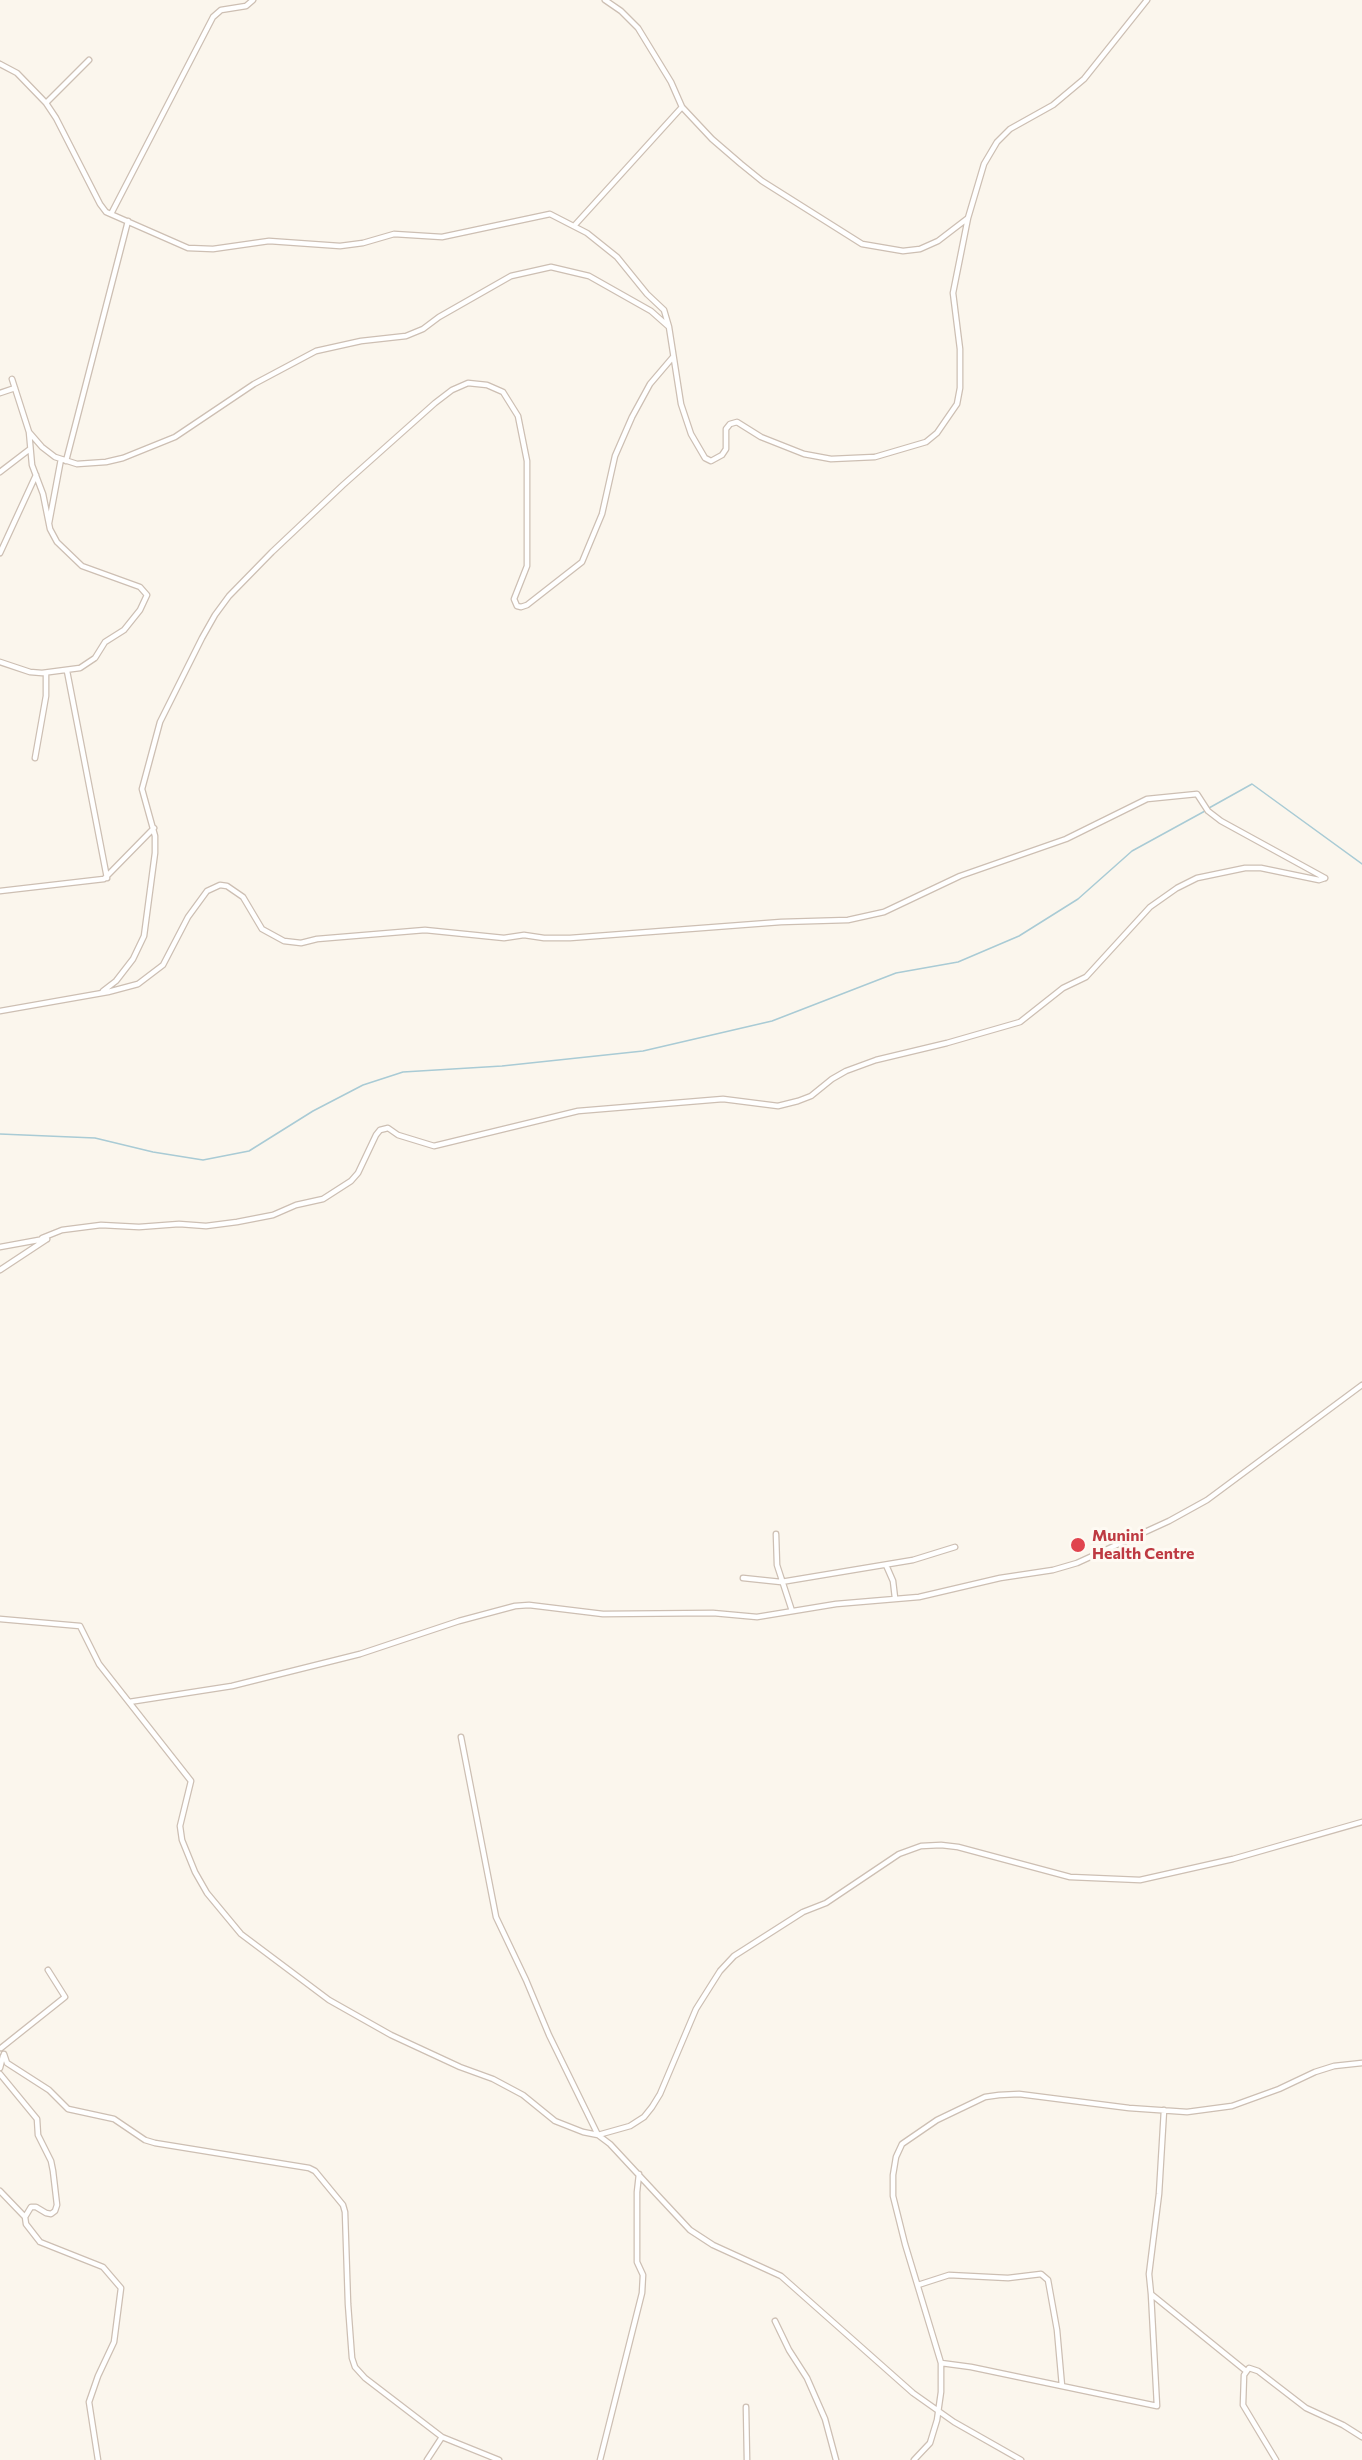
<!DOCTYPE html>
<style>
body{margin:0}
canvas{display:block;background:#fbf6ed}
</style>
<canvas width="1362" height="2460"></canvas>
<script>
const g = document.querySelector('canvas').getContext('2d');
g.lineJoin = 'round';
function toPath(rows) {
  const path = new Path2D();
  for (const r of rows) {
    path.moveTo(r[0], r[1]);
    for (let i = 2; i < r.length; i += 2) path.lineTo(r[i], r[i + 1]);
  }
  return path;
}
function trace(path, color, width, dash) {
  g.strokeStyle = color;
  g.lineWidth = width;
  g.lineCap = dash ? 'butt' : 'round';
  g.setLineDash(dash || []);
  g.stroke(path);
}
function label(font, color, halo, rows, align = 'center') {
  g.font = font + ' Commissioner,sans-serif';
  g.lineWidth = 6;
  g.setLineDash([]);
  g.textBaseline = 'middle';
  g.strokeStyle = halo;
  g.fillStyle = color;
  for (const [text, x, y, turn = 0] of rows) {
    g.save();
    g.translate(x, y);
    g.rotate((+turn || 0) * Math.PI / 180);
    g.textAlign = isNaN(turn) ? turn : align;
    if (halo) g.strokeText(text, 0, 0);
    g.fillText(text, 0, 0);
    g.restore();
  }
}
trace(toPath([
 [1209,808,1252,784,1362,864],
 [0,1134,95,1138,153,1152,203,1160,249,1151,313,1111,363,1085,403,1072,502,1066,643,1051,772,1021,896,973,958,962,1019,936,1078,899,1132,851,1205,811]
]), '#a9cbd5', 1.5);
const street = toPath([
 [605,0,621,11,638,28,671,82,682,107,712,139,741,164,762,181,862,244,903,251,920,249,938,241,968,218,984,164,997,142,1010,129,1053,105,1084,79,1147,0],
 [0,64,17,73,46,103,56,118,100,204,106,212,188,248,213,249,269,241,340,246,363,243,394,234,442,237,550,214,587,233,617,257,647,294,664,310,669,327],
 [46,103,89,60],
 [111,214,213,17,221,10,246,6,253,0],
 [574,226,682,107],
 [12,379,29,432,42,447,55,457,77,464,106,462,123,458,175,437,254,384,316,351,361,341,406,336,423,329,439,317,511,276,551,267,589,276,651,311,669,327,681,404,691,434,705,458,711,461,722,455,726,449,726,429,730,424,737,422,761,437,804,454,831,459,875,457,926,442,937,433,957,404,960,388,960,349,953,293,968,218],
 [0,393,15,388],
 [66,461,128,221],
 [0,472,30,449],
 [49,523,61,459],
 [0,553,36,475],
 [0,662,30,672,42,673,80,668,95,658,105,642,124,630,140,610,147,595,140,587,82,566,57,542,50,529,43,494,32,465,29,432],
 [67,671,107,878],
 [35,758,46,696,46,673],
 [0,891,104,879,154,828],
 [103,991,116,981,133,959,144,936,155,853,155,836,142,789,160,722,202,638,215,615,229,596,272,552,343,485,435,403,452,390,468,383,487,385,503,392,518,416,527,461,527,566,514,599,517,606,521,607,527,605,582,562,602,514,615,456,632,417,650,384,673,357],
 [0,1011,108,992,138,984,163,965,188,917,207,891,220,885,227,886,243,897,262,929,284,941,301,943,317,939,425,930,504,938,524,935,544,938,570,938,781,922,848,920,884,912,960,876,1066,839,1147,799,1197,794,1208,811,1221,821,1325,878],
 [47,1239,42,1238,62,1230,101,1225,139,1227,179,1224,206,1226,237,1222,273,1215,296,1205,323,1199,351,1181,358,1173,376,1135,380,1130,388,1128,398,1135,434,1146,578,1111,723,1099,778,1106,798,1101,811,1096,832,1079,846,1071,876,1060,947,1043,1020,1022,1063,988,1086,977,1150,907,1177,888,1197,878,1245,868,1261,868,1319,880,1325,878],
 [0,1247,44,1239],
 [0,1270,47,1239],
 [776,1534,777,1565,792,1611],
 [886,1565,893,1581,895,1598],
 [743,1578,781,1582,913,1560,955,1547],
 [0,1619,80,1626,99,1664,191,1781,180,1826,182,1840,195,1872,207,1893,241,1934,329,2000,391,2035,460,2067,493,2079,523,2095,555,2121,583,2132,598,2135,630,2126,644,2117,652,2107,660,2094,696,2009,720,1971,734,1956,803,1912,826,1903,899,1854,921,1846,941,1845,958,1847,1070,1877,1140,1880,1233,1859,1362,1822],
 [129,1702,232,1686,360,1654,459,1621,515,1606,529,1605,603,1614,713,1613,757,1617,836,1604,919,1597,1000,1578,1053,1570,1077,1563,1169,1521,1207,1500,1362,1385],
 [461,1737,496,1917,526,1980,549,2035,598,2135,610,2144,690,2230,713,2245,781,2276,913,2393,954,2422,1021,2460],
 [1,2048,65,1997,48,1970],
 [4,2054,7,2063,49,2090,68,2109,114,2119,145,2140,155,2143,309,2168,315,2171,343,2205,345,2212,348,2304,352,2358,355,2367,365,2378,442,2437,499,2460],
 [0,2068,3,2056],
 [0,2074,37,2119,38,2135,51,2161,53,2171,57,2205,55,2211,51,2214,46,2213,36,2207,31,2207,25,2217,26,2224,40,2242,103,2267,121,2288,114,2342,98,2376,89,2402,98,2460],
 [1164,2110,1159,2194,1149,2274,1151,2294,1246,2371],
 [0,2191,25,2217],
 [918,2285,949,2275,1008,2278,1041,2274,1048,2280,1057,2330,1062,2386],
 [775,2321,789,2350,807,2378,825,2419,836,2460],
 [941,2363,971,2367,1157,2406,1151,2294],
 [746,2407,747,2460],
 [427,2460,442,2437],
 [600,2460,642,2293,643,2275,637,2262,637,2192,639,2174],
 [914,2460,930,2443,937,2420,941,2392,941,2363,905,2244,893,2196,893,2175,896,2157,902,2144,937,2120,985,2097,999,2095,1019,2094,1129,2108,1187,2112,1232,2106,1279,2089,1315,2072,1334,2066,1362,2063],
 [1276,2460,1243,2405,1244,2375,1249,2368,1258,2371,1306,2408,1343,2425,1362,2437]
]);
trace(street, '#cdbfb3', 7);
trace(street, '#fff', 4.5);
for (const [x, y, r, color] of [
 [1078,1545,8,"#e0444e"]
]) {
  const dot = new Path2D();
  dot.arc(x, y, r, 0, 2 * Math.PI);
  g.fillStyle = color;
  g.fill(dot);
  trace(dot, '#fefaf3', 2);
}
label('bold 16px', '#be3a42', '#fefaf3', [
 ["Munini",1092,1536],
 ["Health Centre",1092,1554]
], 'left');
</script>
